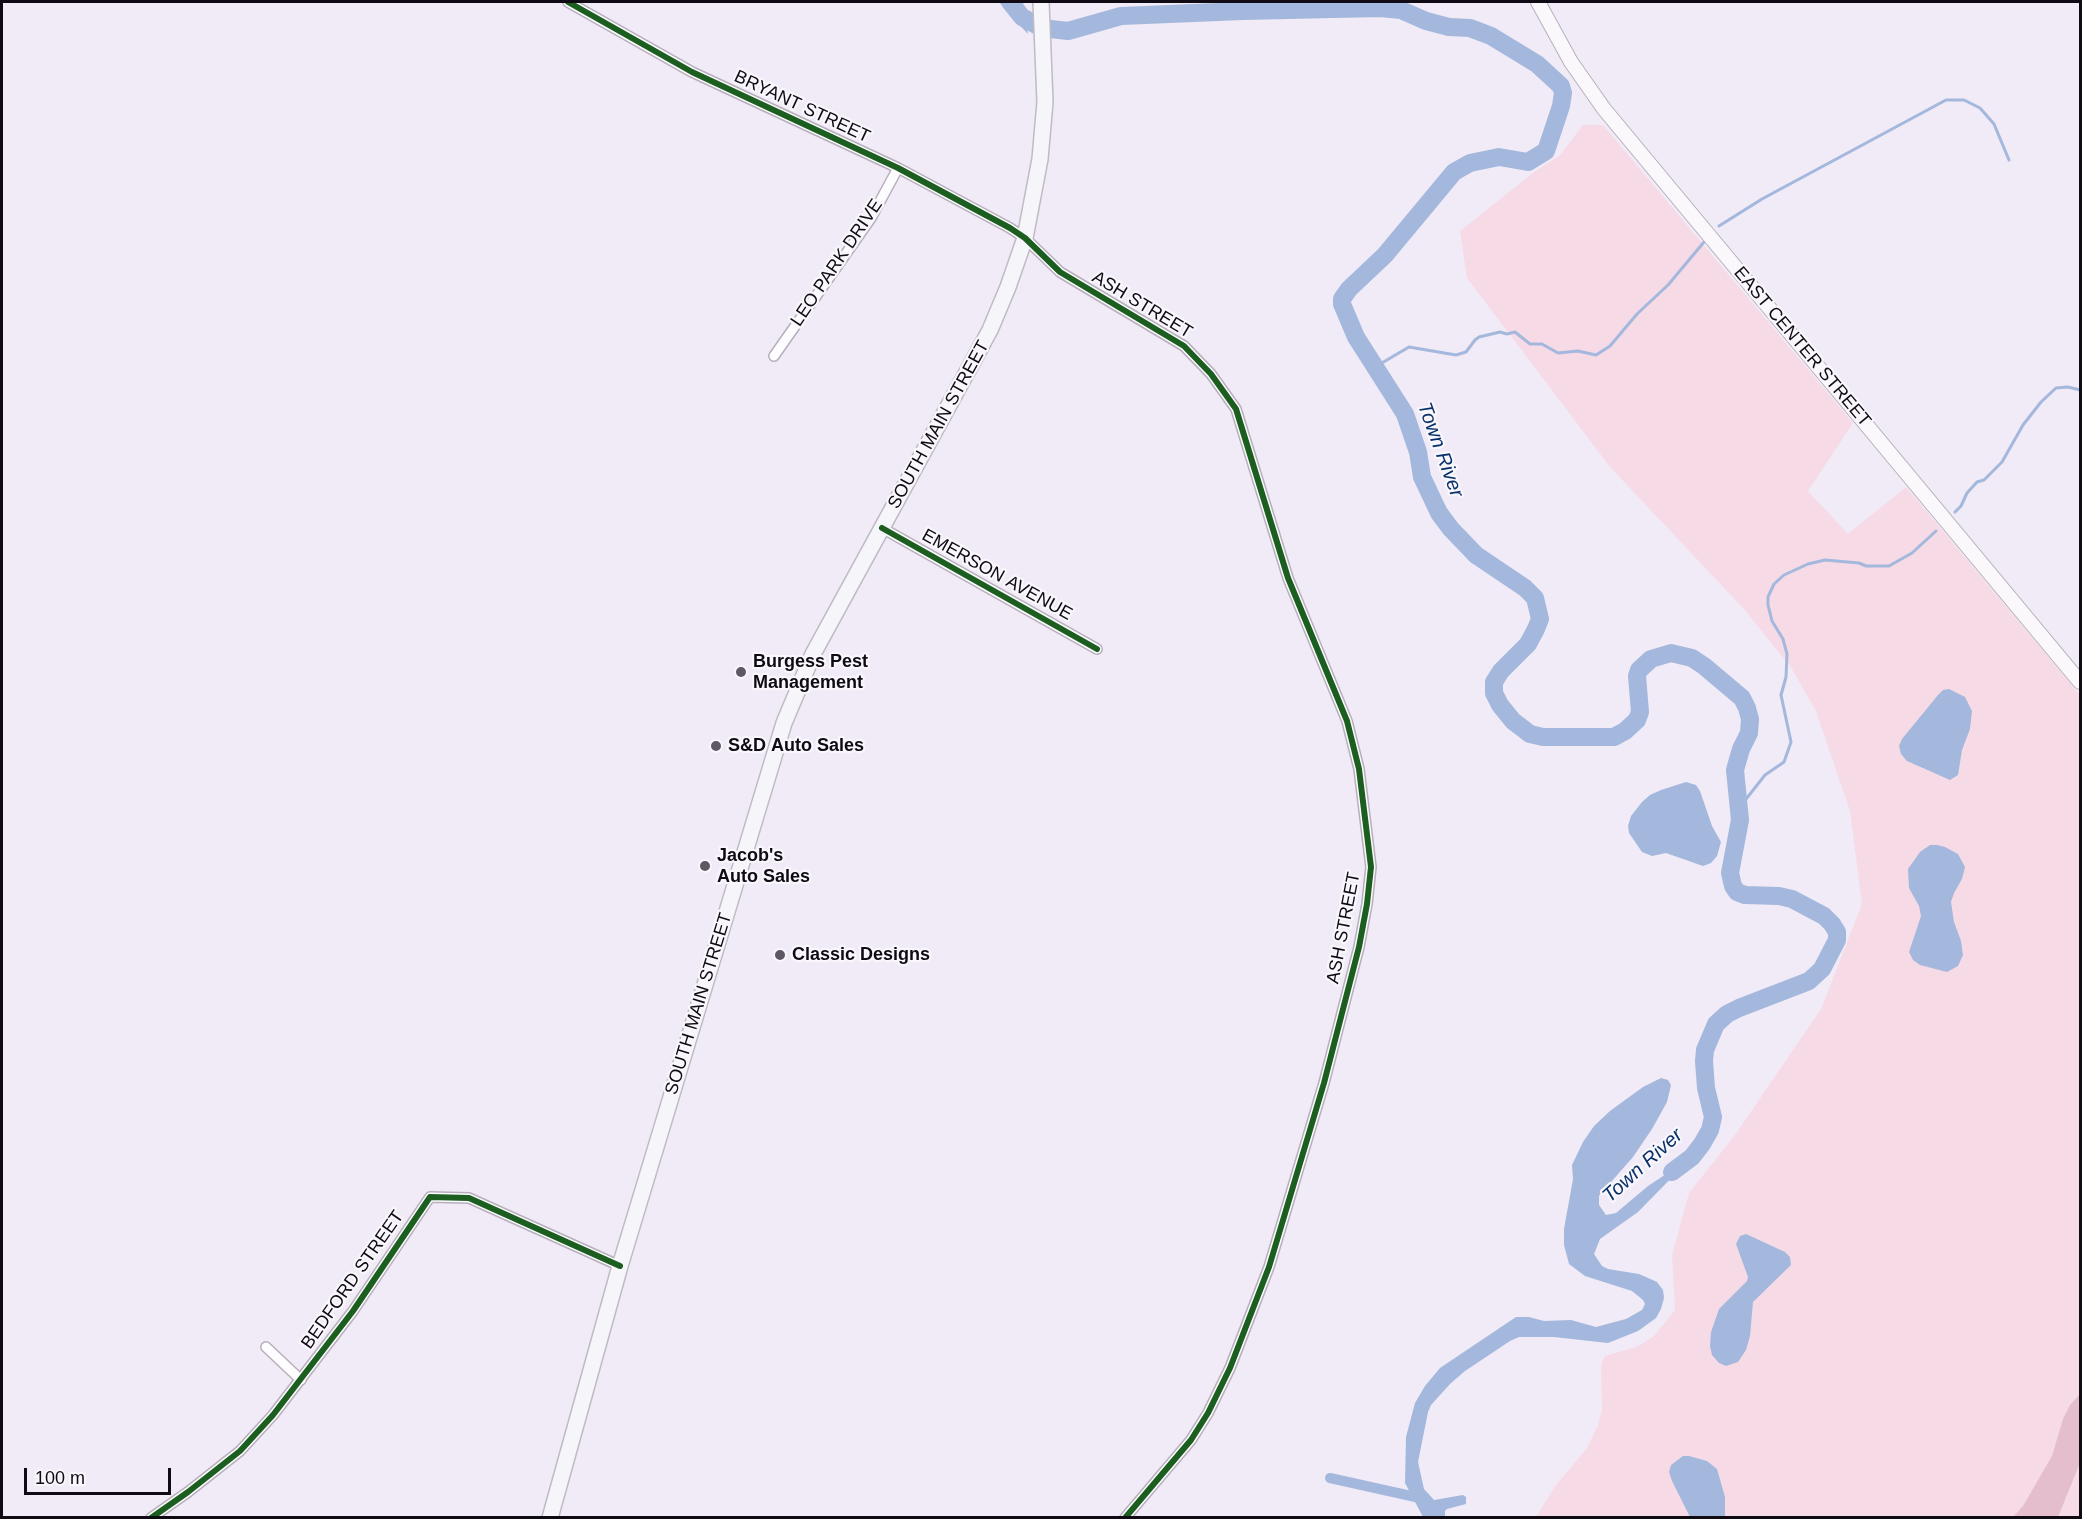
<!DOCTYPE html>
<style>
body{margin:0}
#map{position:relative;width:2082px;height:1519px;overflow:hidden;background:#f1eaf7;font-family:Helvetica,sans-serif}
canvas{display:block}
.frame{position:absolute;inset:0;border:3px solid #0f0a14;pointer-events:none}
.scale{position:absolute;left:24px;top:1468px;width:147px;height:27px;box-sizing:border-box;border:3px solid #0f0a14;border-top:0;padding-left:8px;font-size:18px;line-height:21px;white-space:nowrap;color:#0f0a14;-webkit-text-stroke:4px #f9f6fc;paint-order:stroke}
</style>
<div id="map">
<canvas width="2082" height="1519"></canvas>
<div class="frame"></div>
<div class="scale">100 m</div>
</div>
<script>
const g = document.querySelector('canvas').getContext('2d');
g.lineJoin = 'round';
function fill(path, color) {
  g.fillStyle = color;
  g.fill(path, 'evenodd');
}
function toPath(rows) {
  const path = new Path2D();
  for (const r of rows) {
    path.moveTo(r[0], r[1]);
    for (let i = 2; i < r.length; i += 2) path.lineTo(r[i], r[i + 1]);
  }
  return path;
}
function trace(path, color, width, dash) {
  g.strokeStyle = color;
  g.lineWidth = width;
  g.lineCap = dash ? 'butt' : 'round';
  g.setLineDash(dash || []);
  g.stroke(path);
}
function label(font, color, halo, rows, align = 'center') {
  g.font = font + ' Helvetica,sans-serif';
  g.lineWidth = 4.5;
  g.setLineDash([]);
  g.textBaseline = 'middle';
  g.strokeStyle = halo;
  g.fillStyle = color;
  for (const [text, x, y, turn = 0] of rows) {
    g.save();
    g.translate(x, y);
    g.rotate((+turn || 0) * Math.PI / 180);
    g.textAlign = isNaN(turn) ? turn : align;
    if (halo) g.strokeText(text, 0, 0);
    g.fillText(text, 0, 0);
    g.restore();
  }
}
fill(toPath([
 [1583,125,1603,125,1853,423,1808,491,1848,534,1906,487,2080,695,2080,1517,1536,1517,1556,1485,1587,1448,1598,1425,1602,1409,1601,1365,1605,1356,1636,1347,1653,1337,1675,1310,1672,1255,1689,1193,1735,1135,1821,1009,1862,904,1850,811,1816,711,1790,666,1743,608,1610,467,1467,278,1460,231,1534,172,1560,155]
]), '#f6dbe7');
fill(toPath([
 [2080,1394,2080,1463,2058,1517,2013,1517,2023,1506,2052,1456,2063,1419,2070,1405]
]), '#e4becd');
fill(toPath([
 [999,2,1023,2,1028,34,1011,16],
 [1949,689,1965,697,1972,711,1970,729,1962,750,1958,775,1950,780,1907,761,1901,754,1899,746,1902,739,1938,695,1943,690],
 [1686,782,1696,785,1700,791,1712,826,1721,842,1717,856,1711,863,1703,866,1666,853,1652,856,1642,852,1629,833,1628,826,1631,816,1642,802,1650,795,1661,790],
 [1937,845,1945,847,1958,854,1965,867,1962,879,1954,893,1951,902,1954,922,1961,941,1963,955,1958,966,1947,972,1920,965,1913,960,1909,952,1921,916,1919,906,1909,888,1908,869,1920,852,1930,845],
 [1661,1078,1668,1080,1671,1085,1667,1102,1652,1129,1633,1157,1611,1182,1604,1188,1599,1196,1599,1205,1606,1215,1616,1213,1648,1186,1692,1157,1638,1212,1600,1239,1594,1254,1602,1266,1608,1269,1639,1274,1657,1282,1663,1290,1664,1298,1661,1309,1656,1318,1638,1331,1608,1343,1554,1337,1519,1337,1510,1341,1465,1371,1450,1384,1431,1405,1428,1412,1418,1462,1424,1489,1434,1500,1463,1495,1466,1497,1466,1504,1447,1509,1445,1511,1445,1517,1423,1517,1405,1483,1406,1437,1415,1403,1425,1386,1440,1368,1516,1317,1529,1317,1544,1321,1571,1320,1596,1327,1626,1319,1642,1310,1645,1304,1643,1300,1632,1291,1585,1276,1569,1264,1564,1245,1564,1229,1573,1179,1572,1165,1583,1142,1594,1126,1610,1111,1643,1087],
 [1746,1234,1785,1252,1790,1257,1791,1265,1753,1302,1750,1336,1746,1350,1738,1362,1726,1366,1719,1363,1712,1355,1710,1346,1711,1332,1719,1309,1747,1281,1748,1277,1736,1244,1740,1236],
 [1683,1456,1689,1456,1707,1461,1717,1469,1725,1497,1725,1517,1690,1517,1672,1481,1669,1472,1671,1465]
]), '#a3b8dc');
trace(toPath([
 [1377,2,1380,8],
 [1719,226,1762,199,1946,100,1964,100,1980,108,1994,124,2009,160],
 [1375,367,1409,347,1456,355,1466,352,1475,340,1479,337,1500,332,1507,334,1515,332,1530,344,1542,344,1558,353,1578,351,1596,355,1610,346,1637,314,1668,285,1704,242],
 [1955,512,1961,506,1967,493,1977,482,1984,480,2002,462,2023,425,2041,402,2056,388,2068,387,2080,390],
 [1739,808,1765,775,1784,762,1791,742,1781,695,1786,677,1787,654,1783,639,1772,621,1768,605,1768,597,1774,584,1784,575,1808,564,1825,560,1859,563,1866,566,1889,566,1912,553,1936,531]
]), '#a3b8dc', 3);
trace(toPath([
 [1330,1478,1420,1498]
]), '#a3b8dc', 10);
trace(toPath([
 [1010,2,1022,17,1042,28,1068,31,1121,16,1242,11,1380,8,1401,10,1426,21,1449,27,1470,28,1491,36,1537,64,1561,86,1563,93,1561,106,1546,151,1528,162,1499,157,1470,163,1454,172,1385,255,1349,289,1342,299,1342,304,1356,337,1405,414,1418,452,1422,477,1439,513,1451,529,1476,555,1525,588,1535,598,1540,619,1536,629,1528,644,1501,671,1494,682,1494,693,1500,705,1513,721,1530,734,1543,737,1614,737,1625,731,1637,720,1640,712,1637,676,1639,670,1651,659,1671,653,1692,658,1704,666,1742,698,1747,708,1750,719,1749,733,1741,749,1735,770,1740,820,1730,873,1733,886,1737,892,1745,895,1779,896,1792,899,1824,916,1832,924,1837,932,1837,940,1822,969,1809,981,1739,1008,1727,1014,1716,1024,1705,1050,1704,1061,1706,1088,1713,1117,1710,1130,1702,1144,1692,1157,1672,1172]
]), '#a3b8dc', 18);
const street = toPath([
 [568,2,692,72,898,168,1010,228,1025,238,1060,272,1184,346,1211,374,1236,409,1288,578,1347,721,1359,769,1371,867,1367,904,1359,947,1324,1083,1269,1267,1230,1368,1208,1413,1191,1440,1125,1518],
 [774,356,871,218,898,168],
 [882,528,1097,649],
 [266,1347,301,1380],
 [151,1518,188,1492,240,1451,273,1415,353,1311,430,1197,469,1198,620,1266]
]);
const secondary = toPath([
 [1538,2,1571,62,1604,109,2080,682]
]);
const primary = toPath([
 [550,1518,620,1266,784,723,813,654,990,330,1008,287,1025,238,1040,159,1045,102,1041,2]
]);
trace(street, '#b7b0bc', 12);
trace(secondary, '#b7b0bc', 16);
trace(primary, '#bebbc4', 18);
trace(street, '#fdfcfe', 9);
trace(secondary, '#faf8fb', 14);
trace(primary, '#f6f5f9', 15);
trace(toPath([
 [568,2,692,72,898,168,1010,228,1025,238,1060,272,1184,346,1211,374,1236,409,1288,578,1347,721,1359,769,1371,867,1367,904,1359,947,1324,1083,1269,1267,1230,1368,1208,1413,1191,1440,1125,1518],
 [882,528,1097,649],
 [151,1518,188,1492,240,1451,273,1415,353,1311,430,1197,469,1198,620,1266]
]), '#1b5e20', 6);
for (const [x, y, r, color] of [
 [741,672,6,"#5e5863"],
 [716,746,6,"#5e5863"],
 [705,866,6,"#5e5863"],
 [780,955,6,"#5e5863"]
]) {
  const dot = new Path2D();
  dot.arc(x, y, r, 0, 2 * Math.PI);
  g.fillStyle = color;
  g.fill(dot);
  trace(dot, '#f9f6fc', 2);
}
label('18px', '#0f0a14', '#f9f6fc', [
 ["BRYANT STREET",802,107,25],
 ["LEO PARK DRIVE",837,263,-56],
 ["ASH STREET",1142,305,31],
 ["EAST CENTER STREET",1802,347,50],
 ["SOUTH MAIN STREET",939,425,-61],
 ["EMERSON AVENUE",997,575,29],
 ["ASH STREET",1344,928,-79],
 ["SOUTH MAIN STREET",699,1004,-73],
 ["BEDFORD STREET",353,1280,-55]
]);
label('bold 18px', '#0f0a14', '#f9f6fc', [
 ["Burgess Pest",753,662],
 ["Management",753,683],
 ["S&D Auto Sales",728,746],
 ["Jacob's",717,856],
 ["Auto Sales",717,877],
 ["Classic Designs",792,955]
], 'left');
label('italic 20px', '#083169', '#f9f6fc', [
 ["Town River",1440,450,70],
 ["Town River",1643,1166,-42]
]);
</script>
